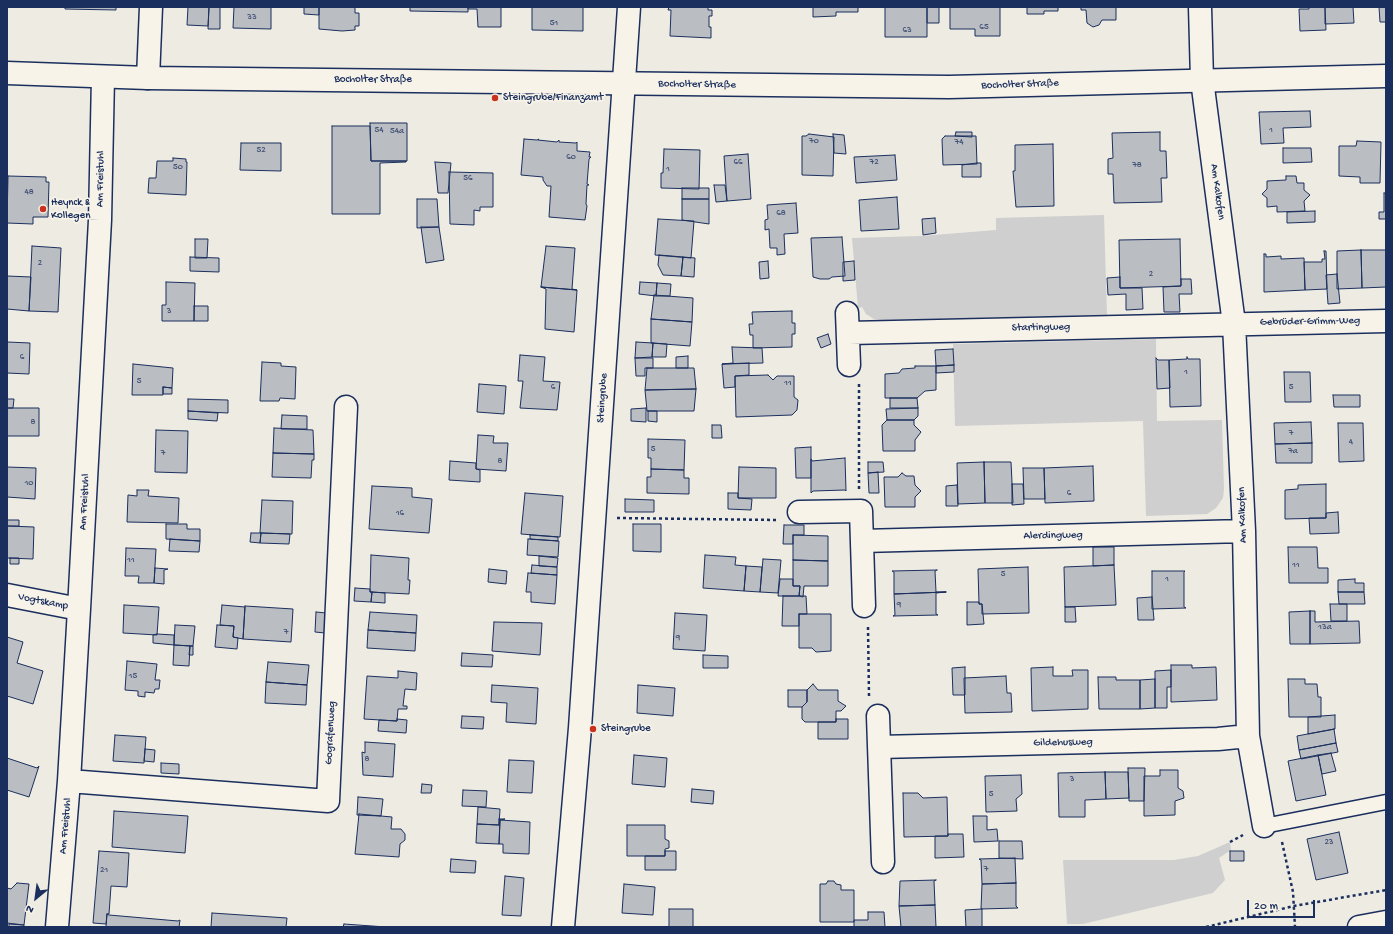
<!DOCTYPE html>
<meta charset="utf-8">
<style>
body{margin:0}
#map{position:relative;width:1393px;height:934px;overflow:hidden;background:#eeebe2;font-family:"Gochi Hand",sans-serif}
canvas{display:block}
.frame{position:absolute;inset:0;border:8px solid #1b2f5e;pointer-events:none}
.north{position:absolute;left:16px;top:878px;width:40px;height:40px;-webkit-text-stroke:3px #f7f3e8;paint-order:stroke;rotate:209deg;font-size:11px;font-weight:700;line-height:16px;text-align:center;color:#1b2f5e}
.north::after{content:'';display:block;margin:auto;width:14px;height:18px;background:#1b2f5e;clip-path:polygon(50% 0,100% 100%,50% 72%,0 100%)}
.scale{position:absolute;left:1247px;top:900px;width:68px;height:18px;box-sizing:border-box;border:2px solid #1b2f5e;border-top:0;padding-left:5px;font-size:12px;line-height:14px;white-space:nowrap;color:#1b2f5e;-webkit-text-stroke:3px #f7f3e8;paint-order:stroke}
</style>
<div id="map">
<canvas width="1393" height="934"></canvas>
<div class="frame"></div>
<div class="north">N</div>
<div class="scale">20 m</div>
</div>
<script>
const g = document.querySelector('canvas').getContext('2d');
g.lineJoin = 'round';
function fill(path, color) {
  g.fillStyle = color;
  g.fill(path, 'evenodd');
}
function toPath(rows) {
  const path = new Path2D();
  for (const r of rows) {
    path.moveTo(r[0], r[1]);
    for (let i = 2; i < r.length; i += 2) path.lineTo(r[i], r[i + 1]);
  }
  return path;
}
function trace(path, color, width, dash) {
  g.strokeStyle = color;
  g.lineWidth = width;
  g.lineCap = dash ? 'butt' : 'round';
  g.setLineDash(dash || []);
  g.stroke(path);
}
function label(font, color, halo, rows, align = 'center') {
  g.font = font + ' "Gochi Hand",sans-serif';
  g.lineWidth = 3.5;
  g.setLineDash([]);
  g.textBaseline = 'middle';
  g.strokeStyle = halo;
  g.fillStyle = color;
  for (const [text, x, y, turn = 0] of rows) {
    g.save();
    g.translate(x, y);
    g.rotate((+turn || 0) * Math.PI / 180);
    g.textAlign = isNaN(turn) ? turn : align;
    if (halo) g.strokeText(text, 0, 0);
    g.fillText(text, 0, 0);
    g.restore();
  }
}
fill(toPath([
 [1104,215,1107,315,881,320,874,319,866,314,862,307,858,308,852,238,921,236,996,230,996,218],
 [1156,339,1157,421,1222,420,1224,489,1223,498,1216,508,1207,514,1146,516,1143,421,955,426,953,344],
 [1230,842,1231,850,1219,858,1225,880,1213,893,1083,924,1067,924,1063,860,1174,860,1198,856]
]), '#cfcfcf');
const building = toPath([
 [65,7,116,7,116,10,65,9,65,7],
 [188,7,209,7,208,26,187,25,188,7],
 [209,7,220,7,220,29,208,29,209,7],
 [234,7,271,7,271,29,233,28,234,7],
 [304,7,319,7,319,15,304,14,304,7],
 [319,7,355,7,355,13,359,13,359,26,355,26,355,30,342,31,319,29,319,7],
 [410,7,468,7,468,12,410,11,410,7],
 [468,7,501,7,501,27,478,27,477,9,468,9,468,7],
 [532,7,583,7,583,31,532,30,532,7],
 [669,7,708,7,708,10,712,10,712,16,709,16,709,27,711,27,711,38,670,36,671,10,668,10,669,7],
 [813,7,858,7,858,12,836,12,836,16,813,17,813,7],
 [885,7,927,7,927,37,885,37,885,7],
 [927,7,939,7,939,23,927,23,927,7],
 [950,7,1000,7,1000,36,975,36,975,29,950,29,950,7],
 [1027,7,1058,7,1058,11,1044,11,1044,14,1027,14,1027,7],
 [1081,7,1116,7,1116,20,1102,20,1099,25,1093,27,1087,23,1086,10,1081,10,1081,7],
 [1309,7,1325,7,1326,30,1300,31,1299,9,1309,9,1309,7],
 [1325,7,1353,7,1354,23,1325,24,1325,7],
 [1379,7,1386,7,1386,22,1380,22,1379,7],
 [1310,111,1311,127,1283,128,1284,143,1261,144,1259,112,1310,111],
 [370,123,407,123,407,161,371,161,370,123],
 [332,126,370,126,371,161,406,161,406,162,380,163,380,214,332,214,332,126],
 [956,132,972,132,972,137,955,136,956,132],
 [1160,132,1160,151,1166,151,1167,178,1161,178,1162,202,1114,203,1113,174,1108,174,1108,159,1113,158,1112,133,1160,132],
 [809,134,834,137,833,176,802,175,802,136,806,136,809,134],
 [833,134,844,135,846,154,834,153,833,134],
 [945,136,976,136,977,164,943,165,942,139,945,136],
 [524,139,537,140,539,139,538,140,557,142,559,140,559,142,576,143,577,142,577,151,590,152,589,157,591,157,589,159,587,184,589,185,587,185,586,204,587,206,585,220,549,217,551,186,547,186,543,180,543,177,521,175,524,139],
 [1357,141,1381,142,1380,183,1360,183,1360,177,1339,176,1339,146,1356,146,1357,141],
 [241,143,281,143,281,171,240,170,241,143],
 [1053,144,1054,206,1016,207,1013,171,1015,171,1015,145,1053,144],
 [1283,148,1311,148,1312,162,1283,163,1283,148],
 [664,149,700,150,699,189,661,188,661,173,663,173,664,149],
 [748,154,751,199,727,201,724,156,748,154],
 [895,155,897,180,856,183,854,157,895,155],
 [173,158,186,159,186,162,187,162,186,195,148,193,149,178,156,178,157,161,173,161,173,158],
 [435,162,451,163,448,193,438,193,435,162],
 [977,163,981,163,981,177,962,177,962,165,977,163],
 [449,172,493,173,493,207,480,207,480,211,474,210,474,225,450,224,449,172],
 [8,176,46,177,46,182,49,182,48,217,33,217,33,224,7,223,8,176],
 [1286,176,1296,176,1297,183,1304,183,1304,190,1310,195,1304,201,1305,211,1277,212,1277,206,1267,207,1267,198,1262,194,1267,189,1267,181,1286,180,1286,176],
 [714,185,725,185,727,201,716,202,714,185],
 [682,188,709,188,709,199,682,199,682,188],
 [1384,193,1386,193,1386,219,1379,219,1379,212,1384,212,1384,193],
 [897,197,899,229,861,231,859,200,897,197],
 [417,199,437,199,439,227,417,228,417,199],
 [682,199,709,199,709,224,682,220,682,199],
 [796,203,798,233,784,234,785,254,777,255,777,248,770,248,769,229,765,230,765,220,768,219,767,205,796,203],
 [1315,211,1315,222,1287,223,1287,212,1315,211],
 [935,218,936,233,923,235,922,219,935,218],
 [658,219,694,221,691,258,655,255,658,219],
 [421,227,439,227,444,260,426,263,421,227],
 [842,237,845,276,832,277,829,279,820,279,813,277,811,238,842,237],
 [195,239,208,239,207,258,195,258,195,239],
 [1180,239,1181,286,1120,288,1119,240,1180,239],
 [32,246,61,248,58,312,29,311,32,246],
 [546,246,575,248,572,289,577,290,541,287,546,246],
 [1361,250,1362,288,1337,289,1337,251,1361,250],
 [1361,250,1386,250,1386,287,1362,288,1361,250],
 [1324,251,1326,251,1327,289,1305,290,1304,262,1322,262,1322,259,1325,259,1324,251],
 [1264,254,1266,254,1266,257,1281,256,1281,259,1304,258,1305,290,1264,292,1264,254],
 [659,255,683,257,681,276,663,275,658,265,659,255],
 [190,257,219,258,219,272,190,271,190,257],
 [683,257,695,258,694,277,681,276,683,257],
 [768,261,769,278,760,279,759,262,768,261],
 [854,261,855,280,843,281,843,262,854,261],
 [1337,274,1340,303,1328,304,1326,275,1337,274],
 [7,276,31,277,29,311,7,309,7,276],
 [1120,277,1120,288,1142,288,1143,309,1126,310,1126,294,1108,295,1107,278,1120,277],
 [1181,279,1191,279,1192,294,1179,294,1180,312,1164,312,1163,287,1181,286,1181,279],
 [166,282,195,283,194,321,162,321,162,305,166,305,166,282],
 [640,282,657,283,656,296,639,294,640,282],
 [657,283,671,284,670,296,656,296,657,283],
 [541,287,577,290,574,332,545,329,546,289,541,287],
 [654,295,693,298,692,322,651,319,654,295],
 [194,306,208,306,208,321,194,321,194,306],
 [792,311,792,323,795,323,795,334,792,334,792,347,753,348,753,335,750,335,749,324,753,324,752,312,792,311],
 [651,319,692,322,690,346,651,343,651,319],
 [828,334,831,344,821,348,817,338,828,334],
 [7,342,30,343,29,374,7,373,7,342],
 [636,342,653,343,652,357,635,358,636,342],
 [653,343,667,344,666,357,652,357,653,343],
 [732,347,762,348,763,363,722,364,733,363,732,347],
 [953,349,954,365,936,366,935,350,953,349],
 [520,355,545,357,543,381,560,382,557,410,520,408,523,381,518,381,520,355],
 [688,356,688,368,676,368,676,357,688,356],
 [1187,357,1188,359,1200,359,1201,406,1170,407,1169,360,1187,359,1187,357],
 [635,358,653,358,653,368,645,368,645,376,636,376,635,358],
 [1156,358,1158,360,1169,360,1170,388,1157,389,1156,358],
 [262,362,281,363,281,366,296,367,295,399,280,398,279,401,260,401,262,362],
 [749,363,749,375,735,376,735,387,724,388,722,364,749,363],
 [133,364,173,368,172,388,163,387,163,395,132,395,133,364],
 [954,365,954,372,936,373,936,366,954,365],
 [915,366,936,366,936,390,925,391,917,398,885,398,885,374,899,373,902,369,915,368,915,366],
 [647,368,694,368,696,389,645,390,647,368],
 [1284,372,1310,372,1311,402,1285,402,1284,372],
 [768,375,773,380,777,376,794,376,794,397,798,400,797,410,792,415,736,417,735,376,768,375],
 [479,384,506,386,504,414,477,412,479,384],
 [163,387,172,388,172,394,163,394,163,387],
 [696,389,694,411,647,411,645,390,696,389],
 [1333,395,1360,395,1360,407,1334,407,1333,395],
 [890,398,917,398,918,408,890,408,890,398],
 [7,399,14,399,13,408,7,408,7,399],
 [188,399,228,400,228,413,188,411,188,399],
 [7,408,39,408,39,436,7,436,7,408],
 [646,408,646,422,631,421,631,409,646,408],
 [918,408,918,416,914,420,887,420,886,409,918,408],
 [188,411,218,413,217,421,188,419,188,411],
 [648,411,657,411,657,422,648,421,648,411],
 [282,415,307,416,307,429,281,429,282,415],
 [887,420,914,420,914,425,921,432,915,440,915,451,883,451,882,425,887,420],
 [1311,422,1312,443,1275,444,1274,423,1311,422],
 [1338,423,1363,423,1364,461,1339,462,1338,423],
 [712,425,721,425,722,438,712,438,712,425],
 [274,428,313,430,314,454,273,453,274,428],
 [156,430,188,431,187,473,155,472,156,430],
 [478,435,494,436,493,443,508,443,506,471,476,469,478,435],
 [648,439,685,440,684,470,651,469,651,458,648,458,648,439],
 [1312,443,1312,463,1276,463,1275,444,1312,443],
 [811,447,811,478,796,478,795,448,811,447],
 [273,453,314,454,314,460,312,460,311,478,272,477,273,453],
 [845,458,846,491,845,490,813,491,811,493,811,459,812,461,845,458],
 [450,461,476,463,476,469,480,470,480,482,449,480,450,461],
 [868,462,883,462,884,472,868,473,868,462],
 [984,462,985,503,958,504,957,463,984,462],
 [984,462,1011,462,1013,503,985,503,984,462],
 [1093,466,1094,501,1045,503,1044,468,1093,466],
 [7,467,36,468,35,499,7,497,7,467],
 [739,467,776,468,776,498,738,498,739,467],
 [1023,468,1044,468,1045,499,1024,499,1023,468],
 [651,469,684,470,684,478,689,478,689,494,647,493,647,477,651,477,651,469],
 [878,472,879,493,869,493,868,473,878,472],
 [902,473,906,476,914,476,915,485,921,491,915,497,915,507,885,507,884,477,898,477,902,473],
 [1012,484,1023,484,1024,504,1012,505,1012,484],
 [1326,484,1326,518,1285,519,1285,490,1298,489,1298,485,1326,484],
 [957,485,958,506,946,506,946,486,957,485],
 [372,486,412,488,412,497,432,499,429,533,369,529,372,486],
 [137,490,149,490,148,496,179,498,178,523,127,522,128,495,137,496,137,490],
 [525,493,563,496,560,537,521,534,525,493],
 [728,493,738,493,738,498,752,499,751,510,728,509,728,493],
 [625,499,654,500,654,512,625,512,625,499],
 [262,500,293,501,292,534,260,533,262,500],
 [1338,512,1339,533,1310,534,1309,518,1326,518,1326,513,1338,512],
 [7,520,19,520,19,526,7,526,7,520],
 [166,524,187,524,187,529,200,529,200,541,166,539,166,524],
 [633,524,661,524,661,552,633,551,633,524],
 [784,525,804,525,804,535,793,535,793,544,783,544,784,525],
 [7,526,34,527,33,559,7,558,7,526],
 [251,533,261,533,260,543,250,542,251,533],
 [261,533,290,534,289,544,260,543,261,533],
 [530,535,558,537,558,541,530,539,530,535],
 [793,535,828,536,828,561,793,560,793,535],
 [170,539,200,541,199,552,169,551,170,539],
 [528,539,559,541,558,557,527,555,528,539],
 [1093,547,1114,547,1114,565,1093,566,1093,547],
 [1288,547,1317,547,1318,568,1328,568,1328,583,1289,583,1288,547],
 [126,548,156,549,154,583,138,583,139,576,125,576,126,548],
 [371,555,409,558,408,580,410,580,409,594,370,592,371,555],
 [705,555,736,557,735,565,746,566,744,591,703,588,705,555],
 [539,556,558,558,557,567,539,566,539,556],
 [10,558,19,558,19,564,10,564,10,558],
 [763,559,781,560,778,593,760,592,763,559],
 [793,560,828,561,828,586,804,586,803,597,799,596,800,586,793,586,793,560],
 [532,565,557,567,557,575,531,573,532,565],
 [1114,565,1116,605,1065,607,1064,567,1114,565],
 [746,566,762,567,760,592,744,591,746,566],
 [1028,567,1029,613,982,614,982,604,979,604,978,569,1028,567],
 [155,568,168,569,164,570,164,584,154,583,155,568],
 [489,569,507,571,506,584,488,582,489,569],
 [937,570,935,571,936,592,946,592,894,594,894,572,892,571,937,570],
 [1152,571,1185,571,1184,572,1184,607,1186,608,1152,609,1152,571],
 [528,573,557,575,555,604,531,602,531,592,526,592,528,573],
 [780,579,793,579,793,586,800,586,799,596,778,596,780,579],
 [1355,579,1355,583,1364,583,1364,592,1338,592,1338,580,1355,579],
 [355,588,370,589,370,592,372,592,371,602,354,601,355,588],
 [372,592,385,593,385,603,371,602,372,592],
 [946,592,936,593,936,614,938,615,893,616,895,615,894,594,946,592],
 [1338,592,1364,592,1365,604,1339,604,1338,592],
 [783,596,806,596,807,614,799,614,799,626,782,626,783,596],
 [1152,597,1154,620,1138,620,1137,598,1152,597],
 [967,602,979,602,979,604,982,604,984,624,967,625,967,602],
 [1330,604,1347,604,1347,621,1331,621,1330,604],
 [124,605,159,607,157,635,123,633,124,605],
 [222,605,245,607,243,639,233,637,234,626,220,625,222,605],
 [245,606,293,609,291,642,243,639,245,606],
 [1065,607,1075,607,1076,622,1065,622,1065,607],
 [1310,611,1310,644,1290,644,1289,612,1310,611],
 [1310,611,1315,611,1315,622,1359,621,1360,643,1310,644,1310,611],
 [316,612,326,613,325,633,315,632,316,612],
 [370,612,417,615,416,633,368,630,370,612],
 [675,613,707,615,705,651,673,649,675,613],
 [799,614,831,614,831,651,816,652,812,648,799,648,799,614],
 [494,622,542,623,540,655,492,651,494,622],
 [175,625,195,626,193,646,174,645,175,625],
 [217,625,234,626,233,637,238,638,237,649,215,647,217,625],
 [368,630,416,633,415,651,367,648,368,630],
 [157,634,174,635,174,645,153,643,153,635,157,634],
 [7,637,23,642,17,663,43,671,33,704,7,696,7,637],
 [174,645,190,646,189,666,173,665,174,645],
 [190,646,193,646,193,655,189,655,190,646],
 [462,653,493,655,492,667,461,666,462,653],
 [703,655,728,656,728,668,703,668,703,655],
 [127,661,157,664,155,680,160,680,159,689,155,689,154,693,145,692,145,697,138,696,138,691,125,690,127,661],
 [268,662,309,665,307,685,266,682,268,662],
 [1171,665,1192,665,1192,668,1216,667,1217,700,1171,702,1171,665],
 [965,667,965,695,953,695,952,668,965,667],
 [1053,667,1053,676,1073,676,1072,670,1088,670,1088,709,1032,711,1031,668,1053,667],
 [1171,670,1171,687,1167,687,1167,708,1155,708,1155,671,1171,670],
 [398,671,417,673,416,690,405,689,403,706,407,706,407,709,398,709,397,721,364,719,367,676,398,678,398,671],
 [1006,676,1007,693,1011,693,1012,712,965,713,964,678,1006,676],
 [1098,677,1116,677,1116,680,1140,680,1140,709,1099,709,1098,677],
 [1155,679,1155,708,1140,709,1140,680,1155,679],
 [1288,679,1305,679,1305,684,1317,684,1318,697,1321,697,1321,717,1289,717,1288,679],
 [266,682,307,685,306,705,265,703,266,682],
 [813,684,818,690,838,690,838,701,846,706,841,711,836,711,836,722,805,722,802,719,802,707,807,702,807,690,813,684],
 [492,685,538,688,536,724,506,722,507,703,491,702,492,685],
 [638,685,675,688,673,716,637,713,638,685],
 [788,690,807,690,807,702,802,707,788,707,788,690],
 [1335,715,1335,729,1308,734,1308,717,1335,715],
 [462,716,484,717,483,729,461,728,462,716],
 [397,719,407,720,406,733,378,731,379,720,397,721,397,719],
 [836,719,848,719,848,739,818,739,818,722,836,722,836,719],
 [1334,729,1336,743,1299,750,1297,736,1334,729],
 [115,735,146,737,144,763,113,761,115,735],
 [365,742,395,744,393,777,363,775,362,752,365,753,365,742],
 [1336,743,1338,752,1301,759,1299,750,1336,743],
 [145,749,155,750,154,762,144,761,145,749],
 [1331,753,1336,771,1322,774,1318,755,1331,753],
 [634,755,667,758,665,787,632,784,634,755],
 [1318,755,1326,795,1296,801,1288,761,1318,755],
 [7,758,37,768,39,766,29,797,7,790,7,758],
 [509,760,534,761,532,793,507,792,509,760],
 [161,763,179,764,179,774,161,773,161,763],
 [1128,768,1145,768,1144,801,1129,801,1128,768],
 [1160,770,1178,770,1178,788,1183,791,1184,798,1175,801,1175,815,1144,816,1144,776,1160,776,1160,770],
 [1105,772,1128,772,1129,798,1106,799,1105,772],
 [1105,772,1106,799,1085,800,1085,817,1059,817,1058,773,1105,772],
 [1021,775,1022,794,1016,799,1017,811,986,812,985,776,1021,775],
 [422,784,432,785,431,793,421,793,422,784],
 [692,789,714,791,713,804,691,802,692,789],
 [463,790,487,791,486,807,462,806,463,790],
 [903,793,918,793,923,798,947,797,948,836,904,837,903,793],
 [358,797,383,799,381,816,357,815,358,797],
 [478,807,500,809,499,825,477,824,478,807],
 [114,811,188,816,185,853,112,847,114,811],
 [359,814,392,817,391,829,401,829,405,834,405,840,400,844,399,857,355,854,359,814],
 [973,816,987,816,987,830,997,829,998,841,974,842,973,816],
 [499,819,505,819,500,820,499,844,476,843,477,824,499,825,499,819],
 [500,820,530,822,529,854,503,853,503,844,499,844,500,820],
 [627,825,665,825,665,839,669,841,669,848,665,849,665,856,627,856,627,825],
 [1339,832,1348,873,1316,880,1307,839,1339,832],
 [948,834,963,834,964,857,935,858,935,836,948,836,948,834],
 [999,841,1022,841,1023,859,999,858,999,841],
 [99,851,129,853,127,887,111,886,109,914,107,914,106,924,93,923,99,851],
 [665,851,676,851,676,870,645,870,645,856,665,856,665,851],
 [1230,851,1244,851,1244,861,1230,861,1230,851],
 [1015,858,1016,883,982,884,981,860,979,859,1015,858],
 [451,859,476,861,475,873,450,872,451,859],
 [505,876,524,878,521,916,502,915,505,876],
 [936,880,934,881,935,905,899,906,900,881,936,880],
 [828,881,834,881,836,884,841,885,841,890,854,890,854,922,820,922,820,884,826,884,828,881],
 [17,883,29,884,24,925,7,923,7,888,11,889,17,883],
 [1016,883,1016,906,1018,908,981,909,982,884,1016,883],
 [624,884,655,887,653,915,622,913,624,884],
 [935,905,936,927,901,927,899,906,935,905],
 [669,909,693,909,693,927,669,927,669,909],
 [982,909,982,927,966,927,965,910,982,909],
 [868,912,884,912,885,927,854,927,854,920,868,920,868,912],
 [212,913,287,918,286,927,211,927,212,913],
 [107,914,109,915,178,921,180,920,179,927,106,927,107,914],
 [9,924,24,925,24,927,9,927,9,924],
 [344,924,386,927,343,927,344,924]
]);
fill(building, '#babdc2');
trace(building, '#1b2f5e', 1);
const lane = toPath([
 [1264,826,1386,802]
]);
const street = toPath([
 [1200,7,1202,80,1234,324,1244,531,1248,736,1264,826],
 [148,78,151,7],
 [847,313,849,365],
 [849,333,1386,321],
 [799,512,861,511,864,606],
 [862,541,1244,531],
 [7,595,79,609],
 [878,716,883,862],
 [879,747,1218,739,1248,736],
 [69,781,328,801,346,407],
 [57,927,69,781,79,609,100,220,103,77],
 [563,927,580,728,629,7]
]);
const secondary = toPath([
 [7,73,148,78,949,87,1386,76],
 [1359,927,1386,922]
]);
trace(lane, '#1b2f5e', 17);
trace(street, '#1b2f5e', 25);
trace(secondary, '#1b2f5e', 25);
trace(toPath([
 [859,489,859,384],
 [617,518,778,520],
 [868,627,869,696],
 [1230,842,1243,835],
 [1282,842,1293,892,1295,927],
 [1206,927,1294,906,1386,890]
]), '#1b2f5e', 2.5, [3, 3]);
trace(lane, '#f7f3e8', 14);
trace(street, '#f7f3e8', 22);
trace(secondary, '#f7f3e8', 22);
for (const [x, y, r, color] of [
 [495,98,4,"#c8321e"],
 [43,209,4,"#c8321e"],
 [593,729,4,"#c8321e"]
]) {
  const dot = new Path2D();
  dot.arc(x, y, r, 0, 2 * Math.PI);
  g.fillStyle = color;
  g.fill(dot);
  trace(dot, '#f7f3e8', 1.5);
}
label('9px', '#435277', null, [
 ["33",252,18],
 ["51",554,24],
 ["65",984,28],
 ["63",907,31],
 ["54",379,131],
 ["1",1271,131],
 ["54a",397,132],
 ["70",814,142],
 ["74",959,143],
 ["52",261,151],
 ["60",571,158],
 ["66",738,163],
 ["72",874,163],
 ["78",1137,166],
 ["50",178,168],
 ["1",668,170],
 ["56",468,179],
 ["48",29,193],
 ["68",781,214],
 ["2",40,264],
 ["2",1151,275],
 ["3",169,312],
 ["6",22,358],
 ["1",1186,373],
 ["5",139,382],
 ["11",788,384],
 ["6",553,388],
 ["5",1291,388],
 ["8",33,423],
 ["7",1291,434],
 ["4",1351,443],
 ["5",653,450],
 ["7a",1293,452],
 ["7",163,454],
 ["8",500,462],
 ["10",29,484],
 ["6",1069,494],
 ["16",400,514],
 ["11",131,561],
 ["11",1296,566],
 ["5",1003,575],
 ["1",1167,580],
 ["9",899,606],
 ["13a",1325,628],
 ["7",286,633],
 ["9",678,639],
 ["15",133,677],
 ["8",367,760],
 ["3",1072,780],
 ["5",991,795],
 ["23",1329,843],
 ["7",986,870],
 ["21",104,871]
]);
label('11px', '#1b2f5e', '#f7f3e8', [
 ["Bocholter Straße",373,80],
 ["Bocholter Straße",697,85,1],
 ["Bocholter Straße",1020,85,-2],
 ["Am Freistuhl",101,179,-89],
 ["Am Kalkofen",1217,192,82],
 ["Gebrüder-Grimm-Weg",1310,322,-1],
 ["Startingweg",1041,328,-1],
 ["Steingrube",603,398,-86],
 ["Am Freistuhl",85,502,-87],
 ["Am Kalkofen",1243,515,-92],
 ["Alerdingweg",1053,536,-1],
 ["Vogtskamp",43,602,11],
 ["Gografenweg",331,733,-87],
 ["Gildehusweg",1063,743,-1],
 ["Am Freistuhl",66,826,-85]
]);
label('11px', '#1b2f5e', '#f7f3e8', [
 ["Steingrube/Finanzamt",503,98],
 ["Heynck &",51,203],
 ["Kollegen",51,216],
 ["Steingrube",601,729]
], 'left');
</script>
